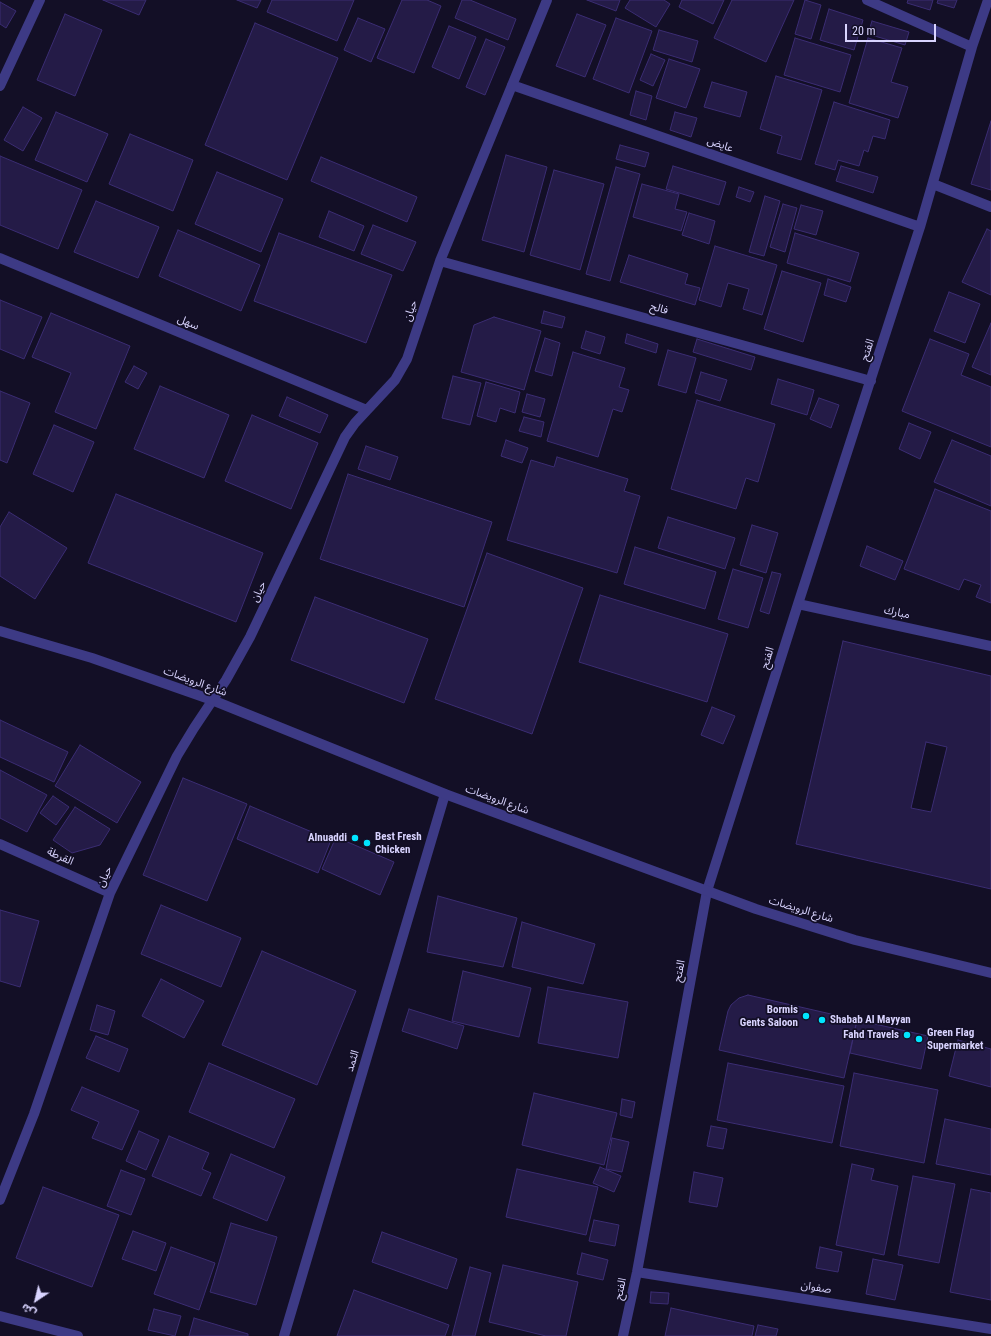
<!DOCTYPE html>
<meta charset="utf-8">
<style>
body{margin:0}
#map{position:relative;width:991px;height:1336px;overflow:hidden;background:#130f26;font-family:"Roboto Condensed","Noto Sans Arabic",sans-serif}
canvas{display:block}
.north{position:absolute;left:16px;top:1280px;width:40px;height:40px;-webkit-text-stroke:3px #130f26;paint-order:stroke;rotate:215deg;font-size:11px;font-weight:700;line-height:16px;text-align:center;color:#d9d4ff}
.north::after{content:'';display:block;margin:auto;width:14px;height:18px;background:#d9d4ff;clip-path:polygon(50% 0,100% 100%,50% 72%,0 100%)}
.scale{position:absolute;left:845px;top:24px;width:91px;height:18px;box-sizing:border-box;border:2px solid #d9d4ff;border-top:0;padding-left:5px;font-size:12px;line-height:14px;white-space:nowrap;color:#d9d4ff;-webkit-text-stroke:3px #130f26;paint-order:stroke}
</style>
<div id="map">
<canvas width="991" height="1336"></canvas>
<div class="north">ش</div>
<div class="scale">20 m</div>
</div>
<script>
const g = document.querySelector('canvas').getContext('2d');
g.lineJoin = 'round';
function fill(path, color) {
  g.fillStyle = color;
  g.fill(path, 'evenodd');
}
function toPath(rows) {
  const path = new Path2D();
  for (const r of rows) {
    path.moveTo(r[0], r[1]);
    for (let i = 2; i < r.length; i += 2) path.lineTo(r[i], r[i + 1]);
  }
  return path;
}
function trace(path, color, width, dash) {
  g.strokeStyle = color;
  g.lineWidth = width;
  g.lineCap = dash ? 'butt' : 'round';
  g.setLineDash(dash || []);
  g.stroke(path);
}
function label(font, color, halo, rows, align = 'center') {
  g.font = font + ' "Roboto Condensed","Noto Sans Arabic",sans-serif';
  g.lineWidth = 3.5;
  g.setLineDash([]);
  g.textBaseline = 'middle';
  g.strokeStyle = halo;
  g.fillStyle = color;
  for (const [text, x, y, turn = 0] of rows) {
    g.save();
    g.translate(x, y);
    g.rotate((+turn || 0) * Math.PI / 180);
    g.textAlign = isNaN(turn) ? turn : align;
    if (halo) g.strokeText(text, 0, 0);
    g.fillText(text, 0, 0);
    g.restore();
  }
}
const building = toPath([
 [103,0,146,0,139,15,103,0],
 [237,0,261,0,257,8,237,0],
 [272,0,354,0,337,41,267,12,272,0],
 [402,0,427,0,441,6,414,73,377,58,402,0],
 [462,0,470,0,516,19,508,40,455,18,462,0],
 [587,0,620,0,616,11,587,0],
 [630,0,664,0,670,4,656,27,625,8,630,0],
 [682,0,724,0,713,24,679,7,682,0],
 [732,0,794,0,766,62,714,38,732,0],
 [805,0,821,5,811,39,795,34,805,0],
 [908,0,933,0,930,10,907,3,908,0],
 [938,0,957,0,954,8,937,3,938,0],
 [0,2,16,11,6,28,0,24,0,2],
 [829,9,863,20,854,50,820,40,829,9],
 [65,14,102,30,75,96,37,80,65,14],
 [577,14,606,25,585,77,556,66,577,14],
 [358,18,385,29,371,62,344,50,358,18],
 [616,18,652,31,629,93,593,79,616,18],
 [872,21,909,32,905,45,868,34,872,21],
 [255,23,338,58,287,180,205,145,255,23],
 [449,26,476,37,459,79,432,67,449,26],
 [659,30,698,41,692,62,653,50,659,30],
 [795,38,851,55,840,92,784,75,795,38],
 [868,38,902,48,891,82,908,87,898,118,849,103,868,38],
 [486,39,505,47,485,95,466,87,486,39],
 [651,54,665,60,653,86,640,80,651,54],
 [669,59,700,69,686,108,656,98,669,59],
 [776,76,822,90,801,160,777,153,782,136,760,129,776,76],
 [712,82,747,92,740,117,704,107,712,82],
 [636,91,652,96,646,120,630,115,636,91],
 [834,102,890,120,885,139,873,136,868,152,864,150,859,166,838,160,835,170,815,164,834,102],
 [23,107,42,118,23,151,4,140,23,107],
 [56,112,108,134,87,182,35,160,56,112],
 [675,112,697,118,691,137,670,130,675,112],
 [991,121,991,190,971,184,991,121],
 [130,134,193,160,173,211,109,184,130,134],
 [620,145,649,153,645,167,616,159,620,145],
 [506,155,547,167,524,252,482,240,506,155],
 [0,156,82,190,58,249,0,225,0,156],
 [321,157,417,197,407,222,311,181,321,157],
 [673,166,726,182,719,205,666,189,673,166],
 [841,166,878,177,873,193,836,181,841,166],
 [616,167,640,174,610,281,586,274,616,167],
 [554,170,604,184,580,270,530,255,554,170],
 [217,172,283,199,261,252,195,224,217,172],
 [642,184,679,194,675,209,687,212,681,231,633,217,642,184],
 [739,187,754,192,750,202,736,197,739,187],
 [765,196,780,201,764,256,749,252,765,196],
 [96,201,159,227,138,278,74,252,96,201],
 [783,204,797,208,785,252,770,247,783,204],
 [801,205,823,211,816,235,794,229,801,205],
 [329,211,364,226,354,251,319,237,329,211],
 [689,213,715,221,709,244,682,235,689,213],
 [373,225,416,242,403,271,361,254,373,225],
 [987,229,991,231,991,295,962,282,987,229],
 [178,230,260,265,241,311,159,276,178,230],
 [279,233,392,275,366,343,254,301,279,233],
 [795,233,859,253,850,282,787,263,795,233],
 [715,246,777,265,762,315,743,309,749,289,728,283,721,307,699,300,715,246],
 [629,255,688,274,685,284,700,288,695,305,620,282,629,255],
 [782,271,821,283,803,342,764,329,782,271],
 [828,279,851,287,846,302,824,295,828,279],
 [949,292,980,304,965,343,934,331,949,292],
 [0,300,42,317,24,359,0,349,0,300],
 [544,311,565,317,562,328,541,323,544,311],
 [51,313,130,346,96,429,55,412,71,373,32,357,51,313],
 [494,317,541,331,524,390,461,372,474,325,494,317],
 [991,323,991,375,972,367,991,323],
 [586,331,605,337,600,354,581,348,586,331],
 [627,334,658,344,656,353,625,343,627,334],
 [545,338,560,343,552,376,535,371,545,338],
 [697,339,755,357,751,370,693,352,697,339],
 [930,339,969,354,961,375,991,387,991,447,902,411,930,339],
 [668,350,696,358,686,393,658,385,668,350],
 [573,352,625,368,619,387,629,390,622,412,613,409,598,457,547,441,573,352],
 [134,366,147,373,138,389,125,382,134,366],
 [701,372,727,380,720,401,695,393,701,372],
 [453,376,481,383,470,425,442,418,453,376],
 [778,379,814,390,807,415,771,404,778,379],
 [486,382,520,392,515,413,500,408,496,422,477,416,486,382],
 [160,386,229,415,204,478,134,449,160,386],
 [0,391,30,403,7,463,0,460,0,391],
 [527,394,545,399,540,417,522,412,527,394],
 [287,397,328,415,320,433,279,416,287,397],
 [819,398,839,405,831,428,810,419,819,398],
 [697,400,775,424,758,482,746,478,736,509,671,489,697,400],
 [252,415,318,443,291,509,225,481,252,415],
 [524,417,544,422,541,437,519,431,524,417],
 [909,423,931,432,920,459,899,449,909,423],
 [54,425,94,442,73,492,33,474,54,425],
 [506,440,528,448,522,463,501,456,506,440],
 [952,440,991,456,991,506,934,482,952,440],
 [366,446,398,457,390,480,358,469,366,446],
 [557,457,628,479,624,491,640,496,617,573,507,540,531,460,554,467,557,457],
 [348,474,492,522,464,607,320,559,348,474],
 [935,489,991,511,991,603,976,597,981,585,964,579,959,590,904,569,935,489],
 [116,494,263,553,236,622,88,563,116,494],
 [9,512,67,548,35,599,0,576,0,527,9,512],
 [668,517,735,538,725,569,658,548,668,517],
 [752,525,778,533,766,573,740,565,752,525],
 [867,546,903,561,895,580,860,566,867,546],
 [635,547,716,572,705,609,624,584,635,547],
 [487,553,583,588,532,734,435,699,487,553],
 [733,569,763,578,748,628,718,619,733,569],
 [772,572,781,574,769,614,760,611,772,572],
 [600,595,728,634,707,702,579,662,600,595],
 [315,597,428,639,404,703,291,660,315,597],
 [843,641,991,676,991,889,796,844,843,641],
 [926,742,947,747,931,812,911,808,926,742],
 [712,707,735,716,723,744,701,735,712,707],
 [0,720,68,752,54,782,0,757,0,720],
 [80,745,141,782,117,823,55,786,80,745],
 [0,770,47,795,27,832,0,818,0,770],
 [183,778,247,804,207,901,143,875,183,778],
 [53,796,69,807,56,825,40,813,53,796],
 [250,806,331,840,318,873,237,839,250,806],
 [75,807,110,829,100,845,72,853,53,840,75,807],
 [336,837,394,862,380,895,322,869,336,837],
 [438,896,517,918,503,967,427,952,438,896],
 [161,905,241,938,221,987,141,954,161,905],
 [0,910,39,921,20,987,0,981,0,910],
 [522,922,595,944,583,984,512,967,522,922],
 [262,951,356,991,317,1085,222,1045,262,951],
 [463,971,531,988,519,1037,452,1021,463,971],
 [161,979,204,1001,184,1038,142,1016,161,979],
 [548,987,628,1002,618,1058,538,1043,548,987],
 [748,995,857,1020,844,1078,719,1050,728,1011,731,1005,739,998,748,995],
 [97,1005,115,1011,108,1035,90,1030,97,1005],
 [409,1009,464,1026,457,1049,402,1031,409,1009],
 [857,1020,928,1036,921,1069,850,1053,857,1020],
 [96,1036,128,1049,119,1072,86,1058,96,1036],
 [958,1040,991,1049,991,1087,949,1076,958,1040],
 [209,1063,295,1099,274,1148,189,1112,209,1063],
 [728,1063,844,1086,832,1143,717,1120,728,1063],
 [854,1073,938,1090,924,1163,840,1146,854,1073],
 [82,1087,139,1111,122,1150,92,1138,99,1122,71,1110,82,1087],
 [534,1093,617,1113,604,1165,522,1145,534,1093],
 [622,1099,635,1102,632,1118,620,1115,622,1099],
 [945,1119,991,1129,991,1175,936,1164,945,1119],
 [711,1126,727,1129,723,1149,707,1146,711,1126],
 [139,1131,159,1140,146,1170,126,1161,139,1131],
 [169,1136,209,1153,202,1169,211,1173,201,1196,152,1176,169,1136],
 [612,1138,629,1142,622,1172,606,1169,612,1138],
 [231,1154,285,1177,267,1221,213,1198,231,1154],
 [852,1164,874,1169,871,1180,898,1186,884,1255,836,1245,852,1164],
 [600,1167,621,1176,614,1192,593,1183,600,1167],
 [517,1169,598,1187,586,1235,506,1217,517,1169],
 [121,1170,145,1179,131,1215,107,1206,121,1170],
 [694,1172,723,1178,717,1207,689,1202,694,1172],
 [913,1176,955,1184,939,1263,898,1255,913,1176],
 [43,1187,119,1215,92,1287,16,1258,43,1187],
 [971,1189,991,1193,991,1300,950,1292,971,1189],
 [594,1220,619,1225,615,1246,589,1241,594,1220],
 [231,1223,277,1237,256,1305,210,1292,231,1223],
 [133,1231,166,1243,156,1271,122,1259,133,1231],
 [382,1232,457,1259,447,1289,372,1262,382,1232],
 [171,1247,215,1263,199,1310,154,1294,171,1247],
 [820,1247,842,1252,838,1272,816,1268,820,1247],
 [582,1253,608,1260,603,1280,577,1274,582,1253],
 [873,1259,903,1265,895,1300,866,1294,873,1259],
 [503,1265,578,1282,566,1336,546,1336,489,1322,503,1265],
 [470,1267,491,1273,475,1336,452,1336,470,1267],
 [354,1290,449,1325,445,1336,337,1336,354,1290],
 [651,1292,669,1293,668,1304,650,1303,651,1292],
 [671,1308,754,1326,752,1336,665,1336,671,1308],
 [154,1309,181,1316,175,1336,148,1330,154,1309],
 [194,1318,248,1334,248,1336,189,1336,194,1318],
 [758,1325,778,1329,776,1336,755,1336,758,1325]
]);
fill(building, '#241b47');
trace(building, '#3b2d73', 1);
trace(toPath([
 [867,0,972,47],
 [512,85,920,227],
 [0,86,40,0],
 [933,184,991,207],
 [0,258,367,410],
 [440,261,871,381],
 [798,604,991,646],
 [0,844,110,893],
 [0,1200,34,1114,110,893,177,756,194,728,226,680,250,637,345,437,355,423,395,380,407,359,440,261,547,0],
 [637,1272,991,1329],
 [0,1316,78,1336],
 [284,1336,445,794],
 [623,1336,637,1272,707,891,798,604,920,227,972,47,988,0]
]), '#3d3a85', 10);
trace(toPath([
 [0,631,92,658,212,700,445,794,756,909,855,940,991,973]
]), '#3d3a85', 10);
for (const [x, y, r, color] of [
 [355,838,4,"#00e5ff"],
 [367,843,4,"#00e5ff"],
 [806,1016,4,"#00e5ff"],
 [822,1020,4,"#00e5ff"],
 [907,1035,4,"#00e5ff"],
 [919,1039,4,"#00e5ff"]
]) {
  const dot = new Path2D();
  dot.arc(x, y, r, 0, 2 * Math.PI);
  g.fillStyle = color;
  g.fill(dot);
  trace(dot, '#130f26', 1.5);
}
label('11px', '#d9d4ff', '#130f26', [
 ["عايض",720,145,19],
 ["فالح",659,309,16],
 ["حيان",411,311,-71],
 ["سهل",188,323,23],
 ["الفتح",868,350,-72],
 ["حيان",259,592,-65],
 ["مبارك",897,613,12],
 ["الفتح",768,658,-73],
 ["شارع الرويضات",195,682,20],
 ["شارع الرويضات",497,800,20],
 ["القرطة",60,857,24],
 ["حيان",105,877,-65],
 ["شارع الرويضات",801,910,17],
 ["الفتح",680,971,-79],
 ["الثمد",353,1061,-73],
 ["صفوان",816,1288,9],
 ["الفتح",621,1289,-78]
]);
label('bold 11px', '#d9d4ff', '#130f26', [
 ["Best Fresh",375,837],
 ["Chicken",375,850],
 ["Alnuaddi",347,838,"right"],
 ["Bormis",798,1010,"right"],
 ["Gents Saloon",798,1023,"right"],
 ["Shabab Al Mayyan",830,1020],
 ["Green Flag",927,1033],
 ["Supermarket",927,1046],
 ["Fahd Travels",899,1035,"right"]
], 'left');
</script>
